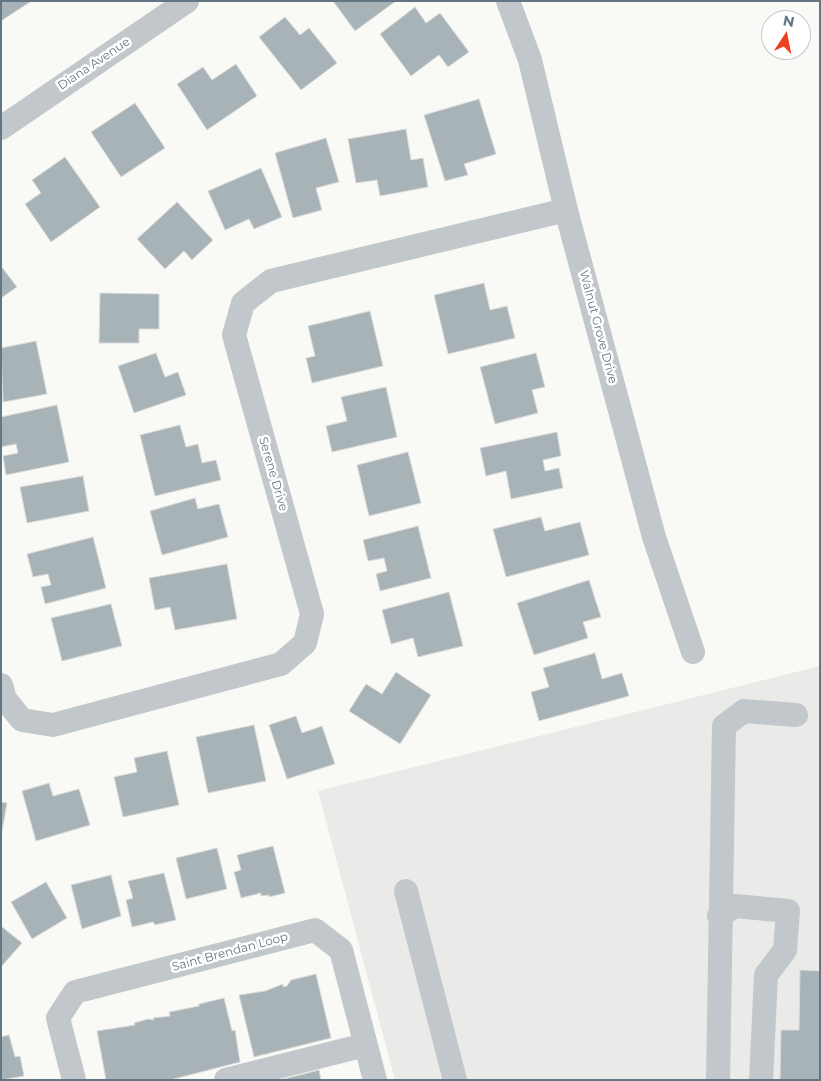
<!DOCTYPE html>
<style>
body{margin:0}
#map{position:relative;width:821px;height:1081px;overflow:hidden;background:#f9f9f6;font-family:Montserrat,sans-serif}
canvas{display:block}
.frame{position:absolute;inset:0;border:2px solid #627783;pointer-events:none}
.north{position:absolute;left:761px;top:10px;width:50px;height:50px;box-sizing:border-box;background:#fff;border:1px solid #c0c9cd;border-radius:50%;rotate:11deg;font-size:14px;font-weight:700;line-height:20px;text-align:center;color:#627783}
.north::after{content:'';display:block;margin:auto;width:18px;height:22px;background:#ee4120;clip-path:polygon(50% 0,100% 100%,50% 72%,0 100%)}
</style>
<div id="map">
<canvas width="821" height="1081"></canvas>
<div class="frame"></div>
<div class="north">N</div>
</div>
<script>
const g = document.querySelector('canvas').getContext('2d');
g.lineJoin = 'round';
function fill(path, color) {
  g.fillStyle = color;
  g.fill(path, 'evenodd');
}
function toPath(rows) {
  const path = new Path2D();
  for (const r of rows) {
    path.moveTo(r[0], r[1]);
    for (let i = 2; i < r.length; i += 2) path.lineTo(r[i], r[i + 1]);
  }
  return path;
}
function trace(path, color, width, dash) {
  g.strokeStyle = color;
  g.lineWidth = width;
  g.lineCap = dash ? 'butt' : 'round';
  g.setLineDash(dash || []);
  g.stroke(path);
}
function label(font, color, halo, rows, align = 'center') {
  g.font = font + ' Montserrat,sans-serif';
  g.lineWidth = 5;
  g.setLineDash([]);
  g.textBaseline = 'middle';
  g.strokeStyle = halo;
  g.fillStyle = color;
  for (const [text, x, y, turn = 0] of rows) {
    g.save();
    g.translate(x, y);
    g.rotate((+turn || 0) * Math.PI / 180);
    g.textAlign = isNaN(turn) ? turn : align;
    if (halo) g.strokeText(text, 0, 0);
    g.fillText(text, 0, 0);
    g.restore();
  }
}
fill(toPath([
 [820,666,820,1080,395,1080,318,791]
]), '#eaeae9');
const building = toPath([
 [1,1,29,1,30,2,1,21,1,1],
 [333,1,396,1,355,31,333,1],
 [415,7,426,23,440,13,469,52,448,67,439,55,411,76,380,34,415,7],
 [285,17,300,35,309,28,337,63,301,90,259,37,285,17],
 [236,64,257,96,207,130,177,84,203,67,212,80,236,64],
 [479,99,496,154,464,164,468,175,445,181,424,115,479,99],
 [135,103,165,148,121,177,91,132,135,103],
 [406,129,411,160,423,158,428,187,380,196,377,180,356,183,348,139,406,129],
 [326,138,339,182,316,188,322,210,293,218,275,153,326,138],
 [65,157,100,207,51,242,25,204,41,193,32,180,65,157],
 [261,168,282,217,254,229,249,219,225,230,208,191,261,168],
 [177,202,213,240,192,260,184,251,165,269,137,239,177,202],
 [1,266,17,287,1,298,1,266],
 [484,283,490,310,507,306,515,338,448,354,434,295,484,283],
 [100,293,159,294,159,329,139,329,139,343,99,343,100,293],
 [370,311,383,366,312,383,306,358,315,356,308,326,370,311],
 [36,341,47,394,3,402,1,348,36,341],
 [156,353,165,377,178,372,186,395,134,413,118,366,156,353],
 [536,353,545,387,532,390,538,413,495,424,480,367,536,353],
 [386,387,397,437,332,452,326,426,347,421,341,397,386,387],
 [57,405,69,462,6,475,3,456,18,453,16,444,1,447,1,417,57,405],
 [180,425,186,447,198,444,202,463,216,460,221,480,155,496,140,435,180,425],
 [557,432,561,456,543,460,545,471,559,468,563,488,511,499,506,471,486,476,480,448,557,432],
 [408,452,421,503,369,516,357,465,408,452],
 [83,476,89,511,27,523,20,487,83,476],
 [195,498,198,509,219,504,228,537,162,555,150,511,195,498],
 [541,517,545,531,580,522,589,555,506,577,493,529,541,517],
 [418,526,431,578,380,591,376,574,387,571,384,558,368,561,363,540,418,526],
 [93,537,106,588,45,604,41,587,51,585,48,574,33,577,27,554,93,537],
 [227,564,237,619,175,630,170,607,155,610,149,578,227,564],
 [589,580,601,617,583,622,588,638,534,655,517,603,589,580],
 [449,592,463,646,418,657,413,638,391,644,382,610,449,592],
 [111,604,122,646,62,661,51,618,111,604],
 [595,653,602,679,622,673,629,696,539,721,531,692,549,687,543,668,595,653],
 [396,672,431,695,400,744,349,711,366,684,382,694,396,672],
 [296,716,302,733,322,726,335,764,287,779,269,725,296,716],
 [254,725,266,781,208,793,196,737,254,725],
 [167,751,179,805,123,817,114,777,137,772,134,758,167,751],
 [49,783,53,796,79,789,90,825,36,841,22,791,49,783],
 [1,802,7,803,1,837,1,802],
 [273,846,285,893,269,897,269,895,261,896,261,893,241,898,234,872,241,870,237,855,273,846],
 [217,848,227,889,186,899,176,858,217,848],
 [164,873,176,920,155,925,153,922,132,927,126,900,133,898,128,881,164,873],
 [111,875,121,916,82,929,71,885,111,875],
 [46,882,67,918,32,939,11,902,46,882],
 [1,926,22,943,1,967,1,926],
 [800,970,820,971,820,1080,780,1080,781,1030,799,1030,800,970],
 [316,974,331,1038,254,1057,239,995,265,991,283,984,283,987,287,986,291,980,316,974],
 [224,998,232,1031,235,1030,240,1062,170,1080,106,1080,97,1031,135,1025,134,1023,148,1019,154,1020,153,1018,170,1016,169,1012,199,1006,199,1004,224,998],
 [9,1035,15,1057,20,1056,24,1076,1,1080,1,1037,9,1035],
 [319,1070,321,1080,280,1080,319,1070]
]);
fill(building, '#a8b3b8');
trace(building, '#dbdad8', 1);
trace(toPath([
 [508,1,530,60,566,210,654,537,693,652],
 [1,128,187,1],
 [1,685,5,699,22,720,53,725,281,664,305,643,312,614,234,335,243,303,271,281,566,210],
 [406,891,455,1080],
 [719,916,735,906,788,911,785,950,766,975,761,1080],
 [74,1080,58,1018,75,992,315,930,341,950,375,1080],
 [226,1080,365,1045],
 [718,1080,724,726,744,711,796,715]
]), '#c1c7ca', 24);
label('12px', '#627783', '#fff', [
 ["Diana Avenue",94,64,-34],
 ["Walnut Grove Drive",598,327,75],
 ["Serene Drive",273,474,74],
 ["Saint Brendan Loop",230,952,-15]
]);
</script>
